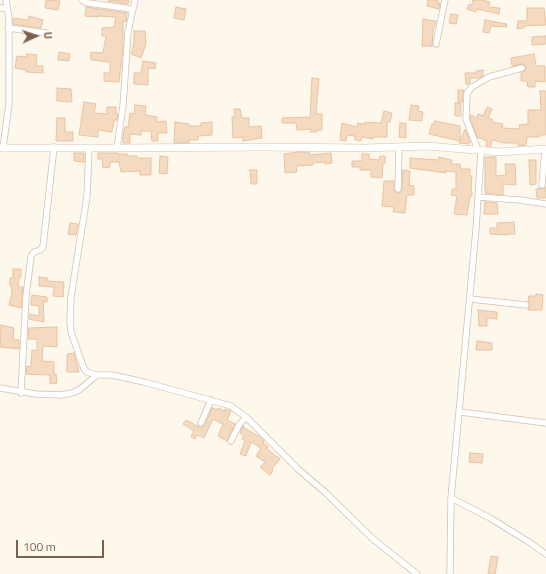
<!DOCTYPE html>
<style>
body{margin:0}
#map{position:relative;width:546px;height:574px;overflow:hidden;background:#fdf8eb;font-family:"Titillium Web",sans-serif}
canvas{display:block}
.north{position:absolute;left:16px;top:16px;width:40px;height:40px;-webkit-text-stroke:3px #fffbf2;paint-order:stroke;rotate:87deg;font-size:11px;font-weight:700;line-height:16px;text-align:center;color:#7b614c}
.north::after{content:'';display:block;margin:auto;width:14px;height:18px;background:#7b614c;clip-path:polygon(50% 0,100% 100%,50% 72%,0 100%)}
.scale{position:absolute;left:16px;top:540px;width:88px;height:18px;box-sizing:border-box;border:2px solid #7b614c;border-top:0;padding-left:5px;font-size:12px;line-height:14px;white-space:nowrap;color:#7b614c;-webkit-text-stroke:3px #fffbf2;paint-order:stroke}
</style>
<div id="map">
<canvas width="546" height="574"></canvas>
<div class="north">U</div>
<div class="scale">100 m</div>
</div>
<script>
const g = document.querySelector('canvas').getContext('2d');
g.lineJoin = 'round';
function fill(path, color) {
  g.fillStyle = color;
  g.fill(path, 'evenodd');
}
function toPath(rows) {
  const path = new Path2D();
  for (const r of rows) {
    path.moveTo(r[0], r[1]);
    for (let i = 2; i < r.length; i += 2) path.lineTo(r[i], r[i + 1]);
  }
  return path;
}
function trace(path, color, width, dash) {
  g.strokeStyle = color;
  g.lineWidth = width;
  g.lineCap = dash ? 'butt' : 'round';
  g.setLineDash(dash || []);
  g.stroke(path);
}
const building = toPath([
 [46,0,60,1,58,10,45,8,46,0],
 [108,0,129,0,128,4,108,1,108,0],
 [428,0,438,0,437,3,440,3,439,9,427,6,428,0],
 [473,0,482,0,490,2,489,7,500,8,499,14,477,9,476,12,467,9,469,4,472,5,473,0],
 [86,7,127,13,126,22,123,21,123,49,119,82,104,81,104,73,110,73,110,62,91,60,91,52,103,53,106,36,102,36,102,28,114,27,116,17,98,16,98,17,91,16,91,17,85,16,86,7],
 [176,7,186,9,184,20,174,18,176,7],
 [527,8,544,8,546,25,524,26,524,28,517,29,518,21,527,21,527,8],
 [451,14,458,15,456,24,449,23,451,14],
 [29,16,43,20,41,28,13,24,13,18,28,20,29,16],
 [423,19,436,21,433,31,432,46,422,46,423,19],
 [485,20,507,24,506,27,491,26,489,33,483,32,485,20],
 [134,31,145,31,146,44,141,58,131,54,134,43,134,31],
 [546,36,546,44,532,45,532,37,546,36],
 [59,52,70,54,69,61,58,60,59,52],
 [27,54,37,55,36,66,43,66,43,73,26,72,26,70,15,68,17,56,27,57,27,54],
 [534,54,536,66,545,66,545,82,535,81,535,87,528,87,527,81,521,81,521,73,525,71,526,67,523,64,512,66,511,58,534,54],
 [143,61,156,63,155,69,148,68,148,85,134,84,134,73,141,73,143,61],
 [483,70,483,76,479,78,470,78,470,83,466,85,465,73,476,73,476,71,483,70],
 [312,78,319,79,316,114,322,114,322,130,317,130,317,132,310,132,311,129,297,130,296,123,282,123,282,118,310,117,312,78],
 [57,88,71,89,72,102,57,101,57,88],
 [458,90,464,90,463,93,462,102,458,102,458,90],
 [540,91,546,91,546,135,540,135,540,137,527,137,526,145,518,146,518,143,504,143,492,140,491,146,486,146,487,141,477,137,470,118,471,115,477,118,478,114,483,116,487,107,492,109,488,118,493,120,492,122,503,124,502,128,520,129,519,125,528,124,528,110,541,110,540,91],
 [84,102,96,104,94,113,107,114,107,107,116,107,116,114,118,114,117,120,114,120,112,132,98,130,98,137,79,135,84,102],
 [455,103,461,103,461,116,455,116,455,103],
 [135,105,146,106,145,115,157,117,157,122,166,121,167,133,158,133,158,141,152,141,151,131,141,131,141,135,130,134,130,143,123,143,123,137,125,127,128,127,130,113,134,114,135,105],
 [411,105,419,106,418,111,423,112,422,121,409,120,411,105],
 [234,109,240,109,242,118,249,118,249,126,250,127,261,126,262,138,243,141,243,137,233,138,232,117,235,117,234,109],
 [384,111,392,113,390,122,387,122,387,137,373,137,373,139,362,137,361,141,355,140,355,136,347,135,346,141,340,140,342,123,357,127,358,123,365,124,365,122,381,123,384,111],
 [57,118,65,118,65,132,73,132,73,141,56,141,57,118],
 [435,121,460,126,460,141,465,129,470,141,469,144,459,143,460,141,429,134,432,124,434,124,435,121],
 [175,122,189,124,189,126,201,126,201,123,212,122,212,135,198,136,198,140,189,140,189,143,174,143,175,122],
 [400,123,406,123,406,138,399,137,400,123],
 [299,152,309,152,310,155,331,153,332,163,325,164,325,162,313,163,313,165,296,166,297,172,285,173,284,154,299,152],
 [74,153,84,153,84,162,74,161,74,153],
 [98,153,118,153,118,154,127,154,127,156,137,156,137,158,151,158,151,175,140,175,140,171,121,172,119,162,110,162,110,167,103,168,102,159,98,159,98,153],
 [362,154,369,154,369,159,379,160,380,156,385,156,385,163,383,163,382,178,371,177,371,170,360,170,360,167,352,167,352,161,362,161,362,154],
 [160,156,168,157,167,174,159,173,160,156],
 [439,157,452,160,451,164,460,164,461,169,470,169,470,176,472,176,471,192,472,192,472,196,470,196,467,215,454,214,457,196,451,195,452,189,456,189,456,172,445,171,446,173,410,168,410,158,438,160,439,157],
 [485,157,496,157,496,176,506,175,505,164,515,164,516,185,503,184,503,195,485,193,485,157],
 [529,160,536,160,536,184,530,185,529,160],
 [250,170,257,170,257,184,251,184,250,170],
 [403,170,410,171,409,185,414,186,414,195,407,195,405,213,393,212,394,207,382,206,384,181,394,181,394,191,398,193,400,192,402,189,403,170],
 [546,188,546,198,537,198,536,189,546,188],
 [485,202,497,203,498,214,484,214,485,202],
 [514,222,515,234,508,234,508,235,490,234,490,228,497,228,497,223,514,222],
 [70,223,78,224,76,235,68,234,70,223],
 [13,269,21,269,21,277,19,277,18,287,23,287,21,308,9,305,12,294,11,285,10,285,10,278,13,278,13,269],
 [39,277,48,278,47,281,64,282,63,297,53,296,54,287,39,286,39,277],
 [536,294,543,295,542,310,528,310,530,305,528,302,529,296,536,296,536,294],
 [32,295,47,297,47,302,44,301,43,314,44,314,44,322,29,319,29,314,39,316,39,306,31,305,32,295],
 [478,310,497,312,497,319,487,318,487,326,479,326,478,310],
 [1,325,14,328,13,339,19,340,19,349,0,347,1,325],
 [57,327,57,347,43,346,42,361,54,362,54,374,56,374,57,383,50,384,50,375,26,374,27,366,31,367,32,350,37,351,37,339,28,339,29,328,57,327],
 [477,341,492,343,492,350,476,350,477,341],
 [74,353,79,372,67,372,67,354,74,353],
 [212,408,217,410,218,408,224,411,225,409,231,411,227,420,235,424,227,441,218,436,223,424,213,419,204,438,197,435,195,439,191,437,194,431,183,424,186,420,201,428,205,425,212,408],
 [243,426,246,429,260,437,264,441,263,443,268,446,267,449,280,459,272,469,273,470,270,475,260,467,265,462,256,456,261,448,251,442,246,456,240,454,245,441,242,439,244,436,240,433,243,426],
 [470,453,483,454,482,463,469,462,470,453],
 [491,556,498,557,495,574,488,574,491,556]
]);
fill(building, '#f4dac1');
trace(building, '#e8c2a1', 1);
const minor = toPath([
 [82,0,88,3,132,9],
 [0,8,7,8],
 [8,28,46,33],
 [436,44,445,0],
 [3,148,9,104,9,19,6,0],
 [89,148,87,196,71,297,70,321,71,332,84,369,87,372,97,375],
 [117,148,123,106,128,32,135,0],
 [478,150,466,119,467,93,472,87,489,77,522,68],
 [542,185,545,149],
 [398,189,399,147],
 [478,197,520,200,546,204],
 [470,299,526,305],
 [0,388,36,394,61,395,72,393,79,390,97,375,112,375,144,382,231,406,246,417,299,470,326,493,373,539,417,574],
 [21,393,26,296,31,256,34,252,40,250,43,247,54,147],
 [460,412,546,423],
 [201,423,211,400],
 [231,441,239,425,246,417],
 [451,498,490,518,529,542,546,554],
 [450,574,451,498,476,229,481,151]
]);
const tertiary = toPath([
 [0,148,117,148,262,147,365,148,427,146,499,152,546,149]
]);
trace(minor, '#d2c1af', 7);
trace(tertiary, '#d2c1af', 8);
trace(minor, '#fff', 5.5);
trace(tertiary, '#fff', 7);
</script>
